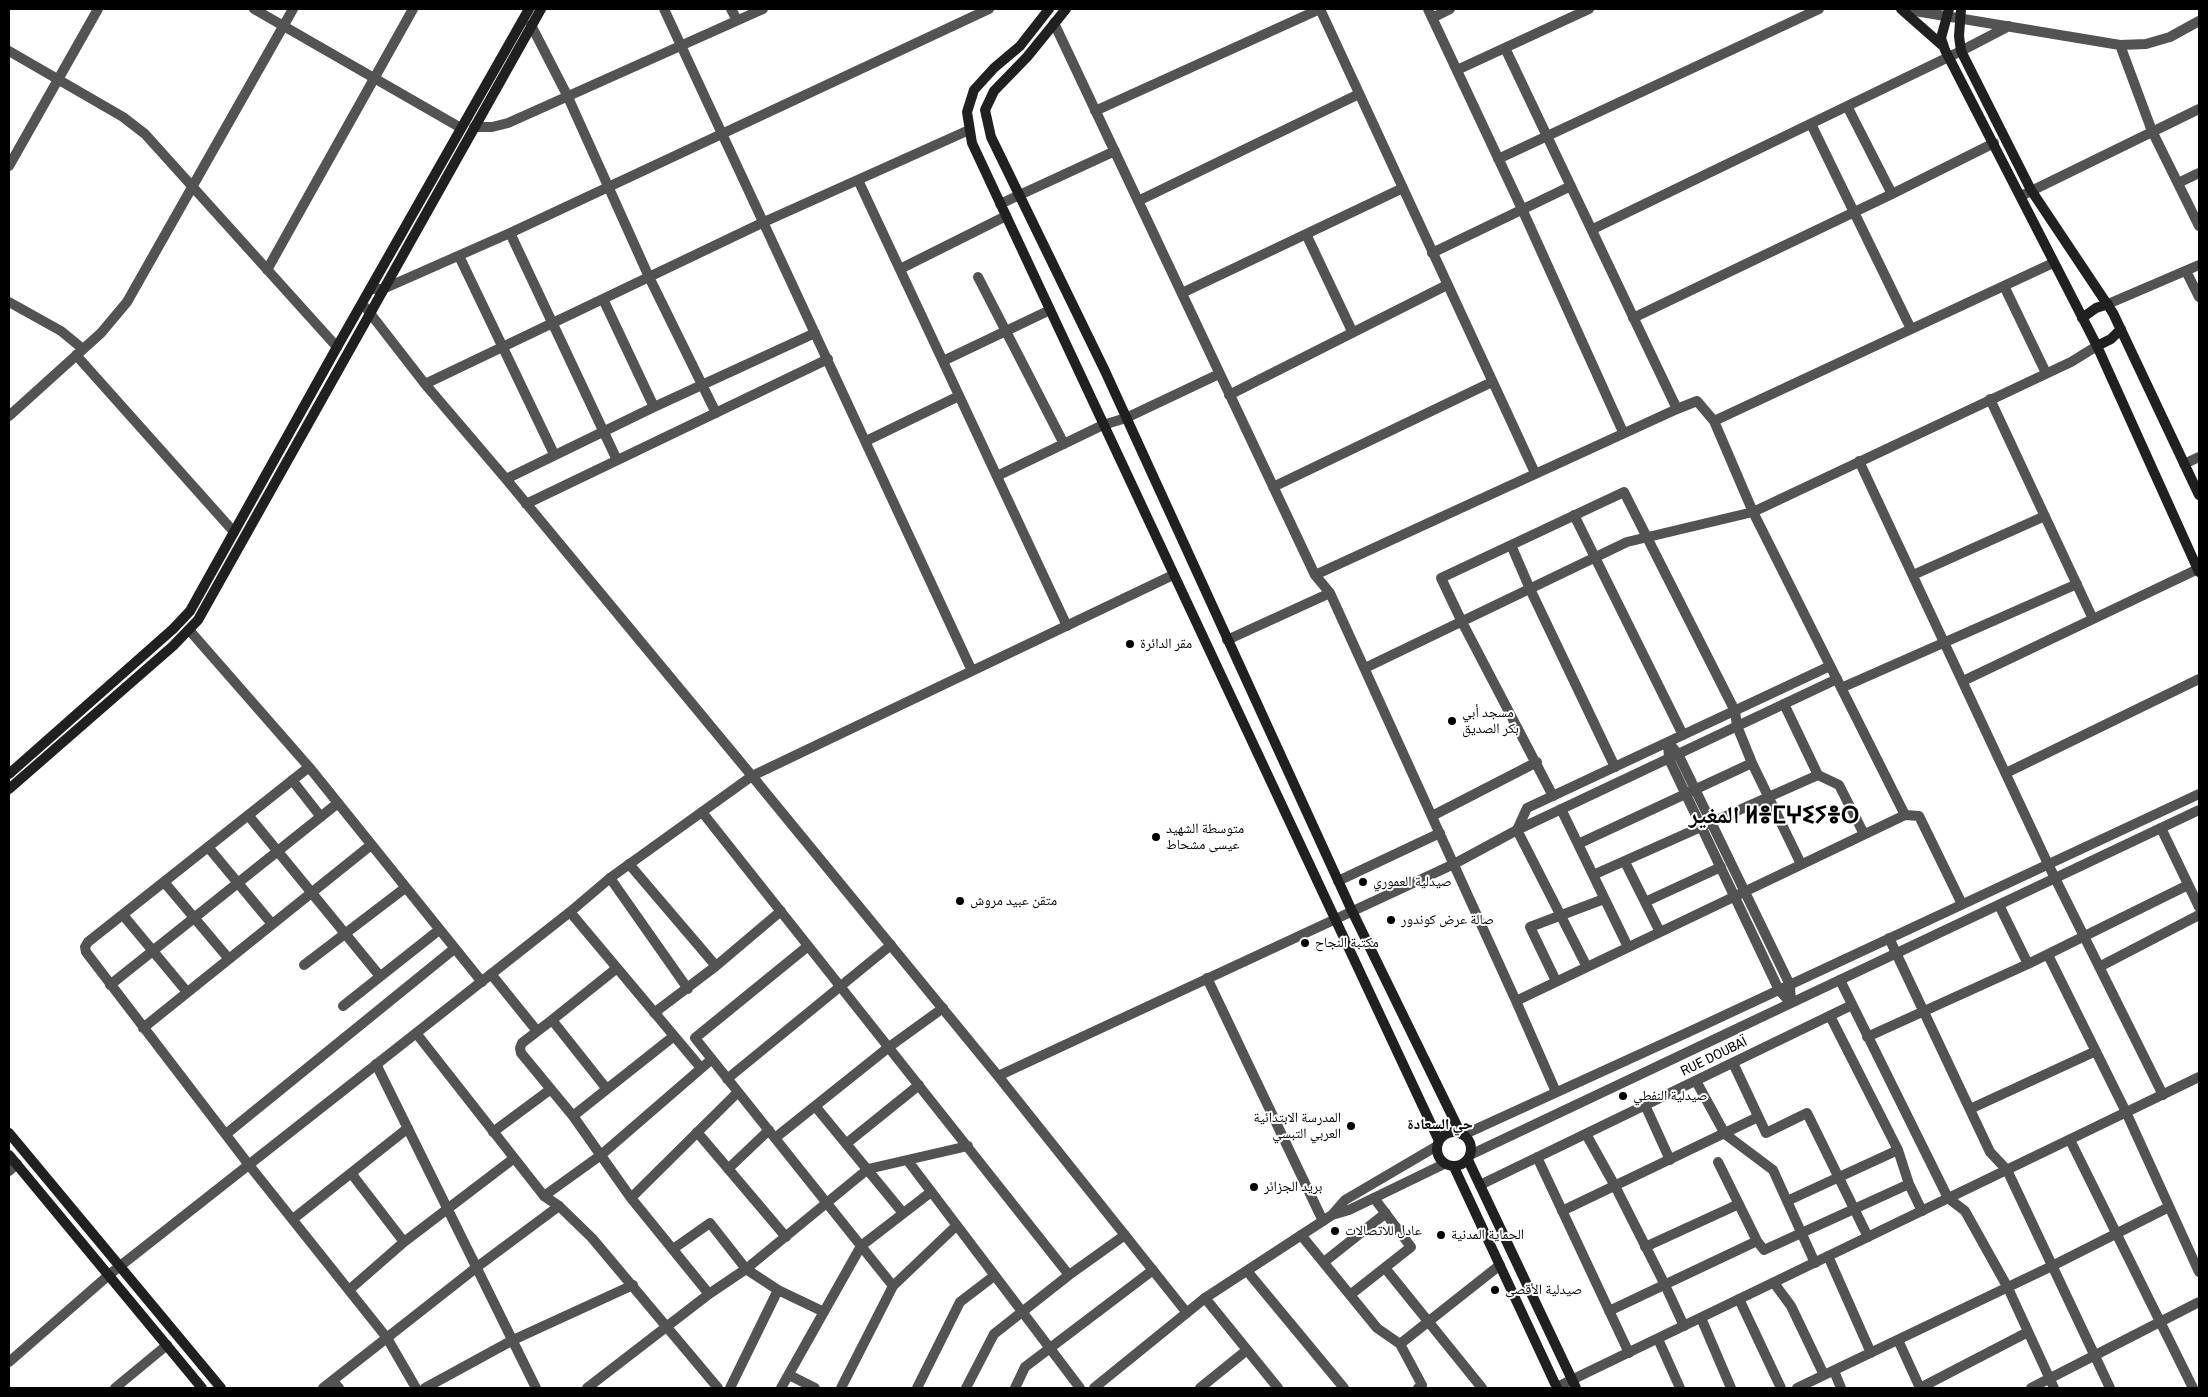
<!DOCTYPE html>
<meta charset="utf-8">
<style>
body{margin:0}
#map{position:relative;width:2208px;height:1397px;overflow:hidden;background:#fff;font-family:"Archivo Narrow",sans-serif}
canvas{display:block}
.frame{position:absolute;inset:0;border:10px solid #000;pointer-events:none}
</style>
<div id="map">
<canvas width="2208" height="1397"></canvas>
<div class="frame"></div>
</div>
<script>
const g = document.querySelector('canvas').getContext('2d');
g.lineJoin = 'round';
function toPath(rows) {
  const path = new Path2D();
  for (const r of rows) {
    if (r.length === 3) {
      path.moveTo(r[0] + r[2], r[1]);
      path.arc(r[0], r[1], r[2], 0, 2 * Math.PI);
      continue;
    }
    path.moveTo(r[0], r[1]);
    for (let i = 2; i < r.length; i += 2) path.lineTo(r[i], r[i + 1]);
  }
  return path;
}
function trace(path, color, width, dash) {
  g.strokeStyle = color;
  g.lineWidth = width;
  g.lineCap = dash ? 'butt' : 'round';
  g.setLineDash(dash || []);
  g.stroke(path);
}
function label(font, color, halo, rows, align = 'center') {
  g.font = font + ' "Archivo Narrow","Noto Naskh Arabic","Noto Sans Tifinagh",sans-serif';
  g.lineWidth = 4;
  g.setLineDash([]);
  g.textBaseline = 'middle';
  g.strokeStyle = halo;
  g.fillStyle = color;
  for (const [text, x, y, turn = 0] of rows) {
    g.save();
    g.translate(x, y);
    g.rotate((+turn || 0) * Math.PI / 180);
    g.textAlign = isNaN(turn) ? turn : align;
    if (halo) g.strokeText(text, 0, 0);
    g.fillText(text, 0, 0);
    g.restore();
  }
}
trace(toPath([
 [254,9,461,128],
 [731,9,737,20],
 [1320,9,1535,473],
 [1428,9,1522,209,1623,432],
 [1903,9,2120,45,2146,44,2170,37,2199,21],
 [1432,18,1450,9],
 [1054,23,1315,575,1330,593,1516,1001,1556,1092],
 [531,25,567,95,649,277,716,413],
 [2120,45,2152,131,2199,226],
 [1505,48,1677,409],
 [9,51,123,117,145,134,337,347],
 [1457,70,1589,9],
 [1847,106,1892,194],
 [1095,111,1320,9],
 [1811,124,1911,329],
 [474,127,492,127,508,123,763,9],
 [1498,159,1819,9],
 [9,166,98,9],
 [858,180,1067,626],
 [2178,183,2199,173],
 [2021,196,2199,109],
 [1138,201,1359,94],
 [1000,204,1115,151],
 [1593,229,1961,51,2009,26],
 [510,233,617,460],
 [1306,234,1352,331],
 [1432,253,1571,186],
 [459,256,554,454],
 [900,269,1006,216],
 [267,270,413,9],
 [2186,271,2199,297],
 [978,277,1064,444],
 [2004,286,2046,373],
 [370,289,383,289,510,233,989,9],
 [1182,293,1403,188],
 [603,299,654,407],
 [9,302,61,331,83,349],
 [2108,304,2199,265],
 [366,308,425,384,506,479,752,776],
 [1633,318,1892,194,1994,143],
 [76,355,234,532],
 [943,361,1050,310],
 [425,384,764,222,969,130],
 [1229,395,1447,285],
 [1990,399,2093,619],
 [9,416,101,333,127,302,293,9],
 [866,441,959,396],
 [1859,461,2048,864,2163,1095],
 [2184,464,2199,457],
 [997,476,1103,425,1126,418,1219,374],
 [506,479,654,407,815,333],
 [1273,487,1492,382],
 [526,504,828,359],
 [1574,515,1683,735],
 [1511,545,1530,589,1615,767],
 [1315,575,1677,409,1697,401,1714,421],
 [1913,575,2045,516],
 [190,631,309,767,482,982],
 [1227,640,1330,593],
 [1365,668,1627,542,1753,512,2071,362,2097,346],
 [1963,681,2198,569],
 [1841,688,2077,584],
 [309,767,88,942,85,947,86,952,249,1165,387,1338,416,1388],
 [2006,773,2199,679],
 [1818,775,1839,785,1864,834],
 [292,780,321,817],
 [1553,796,1462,622,1441,578,1624,492,1735,711,1737,726,1752,763,1801,864],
 [1561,809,1628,947],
 [702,812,1069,1275],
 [248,815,379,975],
 [1905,815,1919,816,1962,904],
 [1432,816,1537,762],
 [2161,828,2199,907],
 [1517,830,1587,967],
 [1578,844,1752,763],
 [208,847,272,924],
 [1625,862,1660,932],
 [629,864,716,966],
 [1593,875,1818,775,1784,704],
 [610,878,688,989],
 [1338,881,1440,833],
 [164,882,229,959],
 [1645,902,1721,867],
 [1999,905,2028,964],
 [570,912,701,1068],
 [123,915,187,992],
 [1889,938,1990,1152,2007,1170,2110,1388],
 [808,946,695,1038,893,1286],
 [2048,955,2126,1112,2199,1272],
 [304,965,405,888],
 [2099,967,2199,915],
 [491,974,537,1031],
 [1207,978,1323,1221],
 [1840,980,1948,1198,1965,1211,2008,1288,2054,1388],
 [1556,981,1530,927,1604,899],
 [110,985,338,803],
 [1516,1001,1905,815,1753,512,1714,421,2053,263],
 [343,1006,439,930],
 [654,1013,716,966,781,911],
 [1830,1016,1898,1150,1909,1184,1922,1211],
 [552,1020,522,1043,520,1048,521,1053,573,1116,631,1198,709,1294],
 [143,1028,371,845],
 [1867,1037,2028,964,2188,885],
 [1733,1063,1766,1133,1807,1113,1868,1237],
 [376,1064,536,1388],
 [727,1079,891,945],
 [1696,1081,1725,1134,1773,1170,1815,1263],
 [606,1088,552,1020,617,968],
 [1645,1105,1670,1160],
 [815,1106,903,1213],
 [1970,1109,2096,1051],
 [573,1116,674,1036],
 [493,1132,551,1089],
 [697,1132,786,1237],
 [226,1134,454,949],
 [1586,1134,1615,1186,1665,1285,1684,1326],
 [775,1138,889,1047,943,1008],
 [2070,1140,2193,1388],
 [847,1143,919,1085],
 [1537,1157,1629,1353],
 [908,1161,1080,1388],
 [1718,1162,1757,1241,1764,1250,1909,1184],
 [728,1169,769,1130],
 [9,1171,17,1164],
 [351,1173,404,1242],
 [1480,1185,1852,1005],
 [544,1196,601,1155,712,1059],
 [631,1198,738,1092],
 [1787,1201,1898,1150],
 [1562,1211,1758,1117],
 [293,1219,408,1128],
 [1301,1235,1377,1328,1400,1344],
 [1645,1247,1739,1204],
 [673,1249,710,1223,746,1269,778,1290,824,1312],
 [1828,1256,1871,1353],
 [1324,1262,1386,1213],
 [1385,1268,1482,1388],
 [1247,1271,1344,1388],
 [1774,1283,1791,1306,1824,1375],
 [349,1290,404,1242,513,1159],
 [1350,1295,1411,1247,1374,1198],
 [1205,1298,1278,1388],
 [1739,1299,1781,1388],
 [1609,1311,1757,1241],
 [1701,1318,1731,1388],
 [1658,1339,1680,1388],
 [1898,1340,1920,1388],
 [9,1362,110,1274],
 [1834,1371,1841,1388],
 [789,1375,815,1388],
 [333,1381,339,1388],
 [115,1388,167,1345],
 [323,1388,477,1267,559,1206],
 [425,1388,513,1340,633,1285],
 [587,1388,709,1294,746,1269,868,1169,968,1146],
 [730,1388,778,1290],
 [781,1388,861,1246,931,1192],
 [841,1388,893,1286,956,1226],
 [917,1388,960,1302,994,1276],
 [966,1388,994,1334,1069,1275,1125,1235],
 [1015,1388,1025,1367,1153,1270],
 [1200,1388,1247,1350],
 [1418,1388,1422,1385,1400,1344,1500,1265],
 [1797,1388,2052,1266,2169,1207],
 [1920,1388,2028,1332],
 [2031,1388,2199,1302]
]), '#535353', 10);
trace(toPath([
 [664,9,972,671],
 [1830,666,1527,808,1517,830,1837,679],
 [1668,742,1678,754,1790,985,1791,1003,1779,990,1669,759,1668,742],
 [752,776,998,1076,1187,1313],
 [416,1033,544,1196,559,1206,592,1238,718,1388],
 [998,1076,1454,864,1517,830],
 [1463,1135,1693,1030,2199,794],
 [1437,1146,1345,1200,1332,1215,1349,1210,1444,1164],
 [1470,1155,2199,810],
 [110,1274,570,912,610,878,752,776,1173,575],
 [1557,1387,2199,1077],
 [1094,1388,1205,1298,1332,1215]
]), '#535353', 10);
trace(toPath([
 [1049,9,1020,46,994,68,974,90,967,112,972,143,1439,1141],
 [1066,9,1027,57,994,91,985,110,991,137,1105,371,1352,911,1461,1134],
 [1901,9,1943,46],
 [1949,9,1941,38,1945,50,2097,346,2199,572],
 [1961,9,1959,36,1961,51,2031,190,2113,313,2199,495],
 [2082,318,2096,308,2108,304],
 [2097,346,2111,339,2121,329],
 [9,774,173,629,190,611,337,347,529,9],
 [9,789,173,646,198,620,541,9],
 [1454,1149,17],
 [9,1133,221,1388],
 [9,1155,202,1388],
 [1468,1160,1576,1388],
 [1454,1167,1557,1388]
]), '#202020', 10);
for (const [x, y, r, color] of [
 [1130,644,5,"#000"],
 [1452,721,5,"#000"],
 [1156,837,5,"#000"],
 [1363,882,5,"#000"],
 [960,901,5,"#000"],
 [1391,920,5,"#000"],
 [1305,943,5,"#000"],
 [1623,1096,5,"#000"],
 [1351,1126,5,"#000"],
 [1254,1187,5,"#000"],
 [1335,1231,5,"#000"],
 [1441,1235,5,"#000"],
 [1495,1290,5,"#000"]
]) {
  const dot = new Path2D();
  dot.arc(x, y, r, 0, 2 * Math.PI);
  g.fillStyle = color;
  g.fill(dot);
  trace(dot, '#fff', 2);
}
label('14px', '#000', '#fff', [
 ["مقر الدائرة",1140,644],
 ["مسجد أبي",1462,713],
 ["بكر الصديق",1462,729],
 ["متوسطة الشهيد",1166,829],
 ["عيسى مشحاط",1166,845],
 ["صيدلية العموري",1373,882],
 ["متقن عبيد مروش",970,901],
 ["صالة عرض كوندور",1401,920],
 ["مكتبة النجاح",1315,943],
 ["صيدلية النفطي",1633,1096],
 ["المدرسة الابتدائية",1341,1118,"right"],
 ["العربي التبسي",1341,1134,"right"],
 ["بريد الجزائر",1264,1187],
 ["عادل للاتصالات",1345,1231],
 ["الحماية المدنية",1451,1235],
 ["صيدلية الأقصى",1505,1290]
], 'left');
label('14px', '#000', '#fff', [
 ["RUE DOUBAÏ",1714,1057,-26]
]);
label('bold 15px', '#000', '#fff', [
 ["حي السعادة",1440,1125]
]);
label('bold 24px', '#000', '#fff', [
 ["المغير ⵍⴻⵎⵖⵉⵢⴻⵔ",1774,817]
]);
</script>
